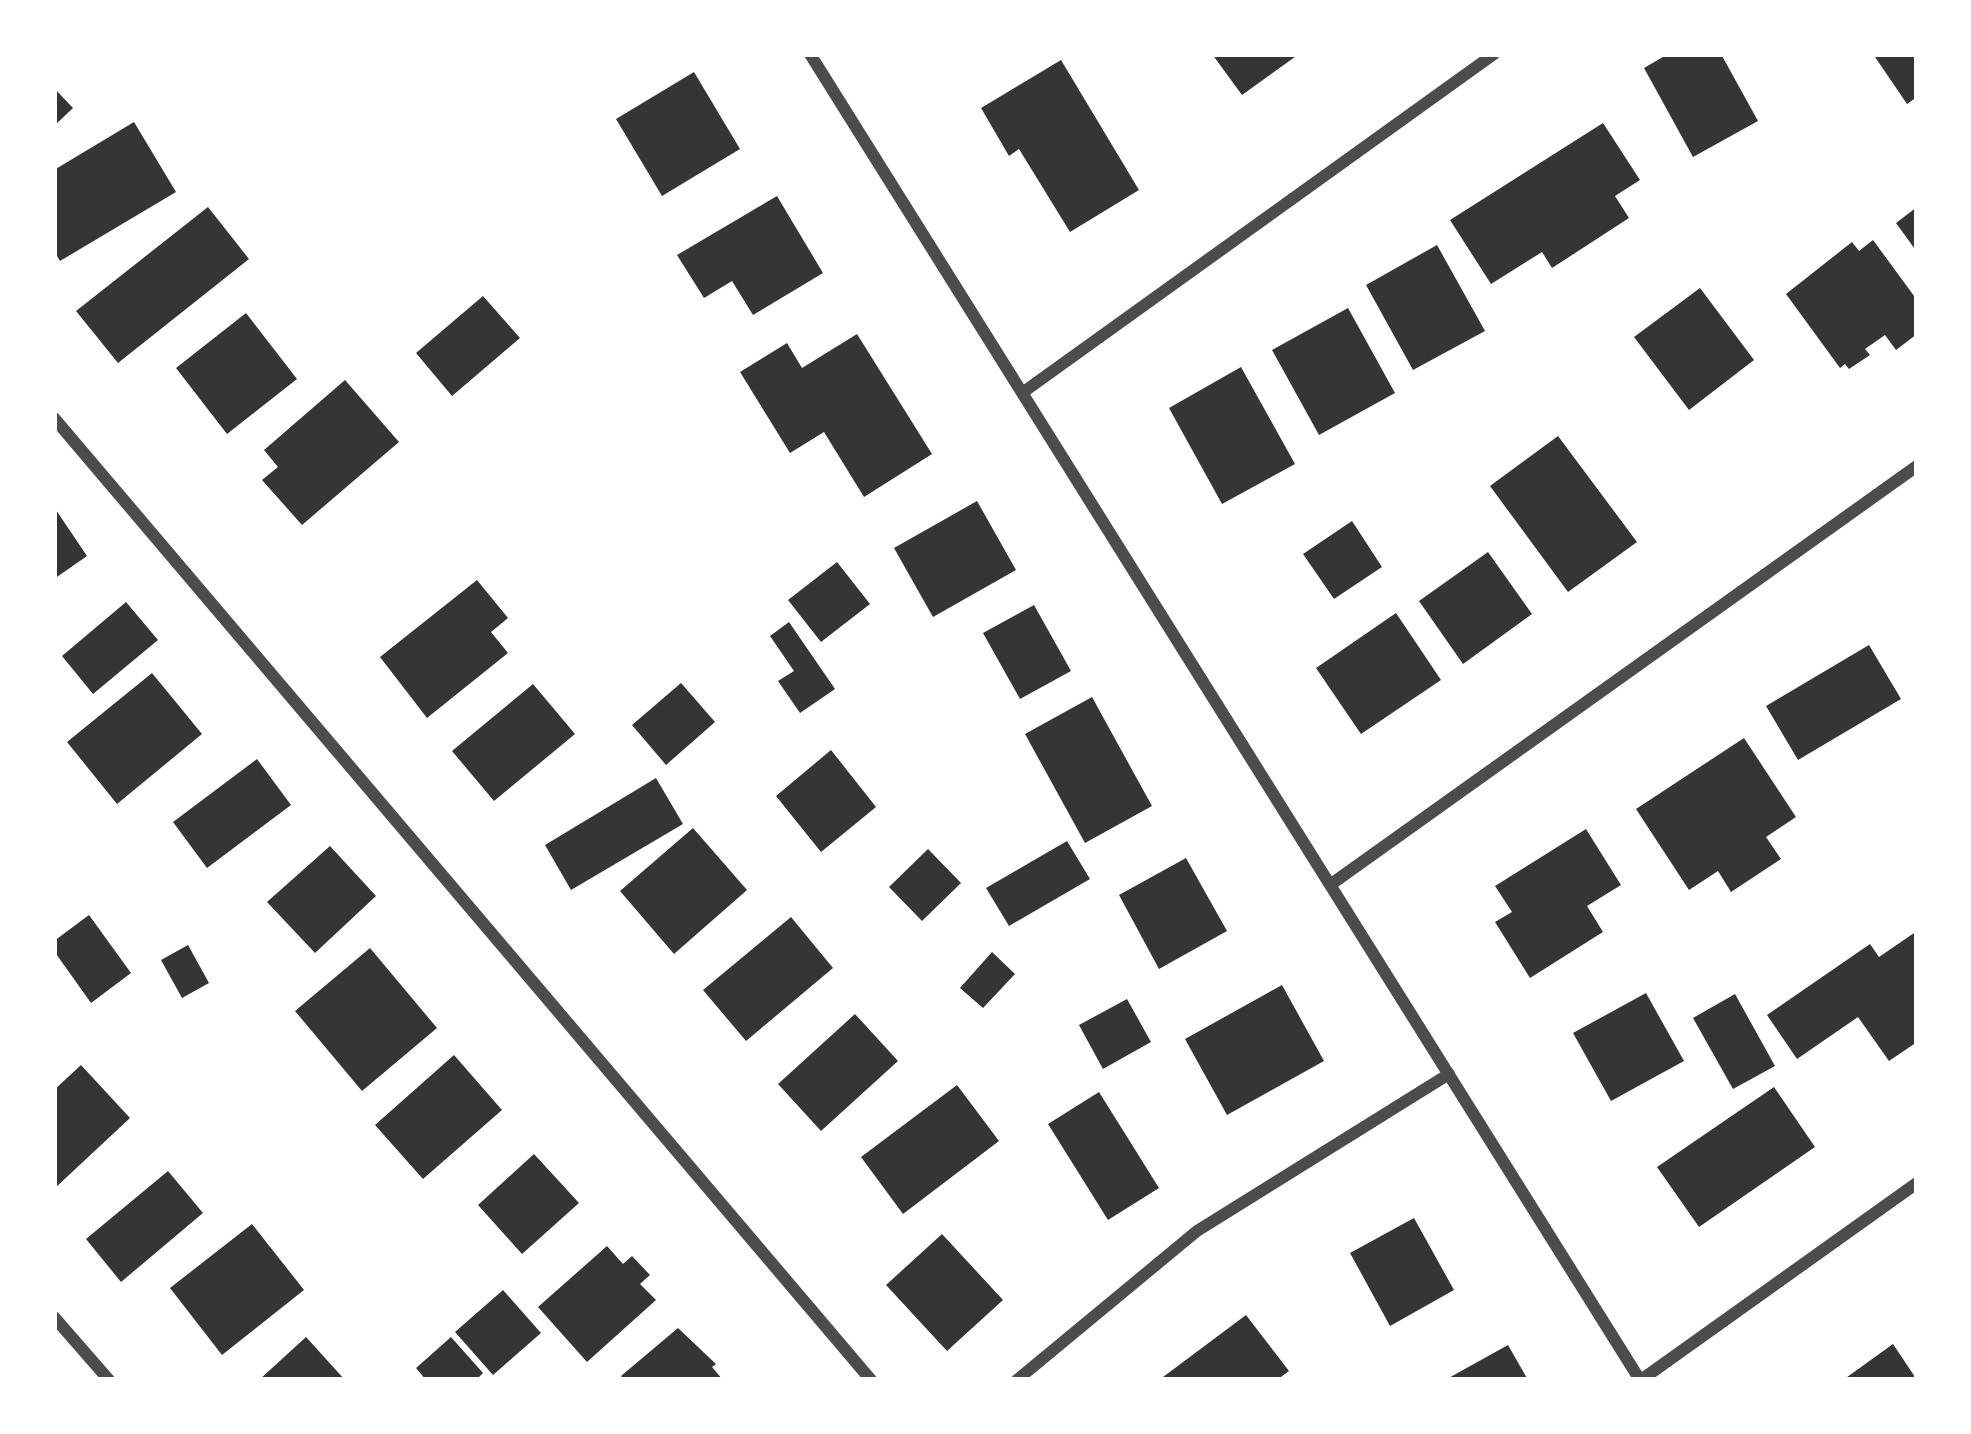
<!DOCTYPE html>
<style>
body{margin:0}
#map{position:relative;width:1971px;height:1434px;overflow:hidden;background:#fff;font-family:Inter,sans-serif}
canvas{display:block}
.frame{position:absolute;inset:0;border:57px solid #fff;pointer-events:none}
</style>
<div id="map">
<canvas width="1971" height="1434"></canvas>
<div class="frame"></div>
</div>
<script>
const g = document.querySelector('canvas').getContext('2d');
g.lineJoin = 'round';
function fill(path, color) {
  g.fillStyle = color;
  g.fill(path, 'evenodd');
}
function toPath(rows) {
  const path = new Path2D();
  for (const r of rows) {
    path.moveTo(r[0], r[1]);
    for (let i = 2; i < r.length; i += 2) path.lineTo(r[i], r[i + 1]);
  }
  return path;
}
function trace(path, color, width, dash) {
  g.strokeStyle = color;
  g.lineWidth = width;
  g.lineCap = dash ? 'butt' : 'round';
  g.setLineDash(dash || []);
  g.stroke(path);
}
fill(toPath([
 [1212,54,1299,54,1242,95],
 [1668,54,1721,54,1758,121,1693,157,1644,68],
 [1873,54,1917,54,1917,97,1907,104],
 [1061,60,1139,190,1070,232,1019,149,1009,156,981,108],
 [694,72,740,149,662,196,616,119],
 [54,88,73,108,54,126],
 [134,122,176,192,60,261,54,251,54,170],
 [1603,123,1640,180,1615,196,1629,218,1552,268,1542,252,1491,284,1450,220],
 [777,196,823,273,753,315,732,281,704,298,677,255],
 [208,207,249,259,118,363,76,311],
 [1917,207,1917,252,1896,223],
 [1873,240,1917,300,1917,334,1896,350,1885,335,1865,349,1870,355,1849,369,1845,364,1840,368,1786,294,1852,242,1859,251],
 [1437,245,1485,331,1413,370,1366,285],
 [1700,288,1754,360,1689,410,1634,337],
 [483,296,520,338,452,396,416,353],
 [1348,308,1395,393,1319,435,1272,350],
 [246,313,297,379,227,434,176,368],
 [857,334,932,454,864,497,824,432,790,453,740,372,787,343,802,368],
 [1241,367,1295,464,1222,504,1169,408],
 [345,380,399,442,302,525,262,480,278,467,264,450],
 [1558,436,1637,542,1568,592,1490,486],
 [977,501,1016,570,933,617,894,548],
 [54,507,87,556,54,579],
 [1352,521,1382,567,1334,599,1303,554],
 [1488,552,1532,614,1463,664,1419,601],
 [837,562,870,604,821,642,788,600],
 [477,580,508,618,491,632,508,653,427,718,380,657],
 [126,602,158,640,93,694,62,656],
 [1034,605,1071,671,1020,699,983,633],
 [1396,613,1441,680,1361,734,1316,668],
 [789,622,835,689,800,713,778,681,794,671,770,636],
 [1869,645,1901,699,1798,760,1766,706],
 [152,673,202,734,117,804,67,742],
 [681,683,715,722,666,765,632,725],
 [533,684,575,734,494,801,452,751],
 [1092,697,1152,806,1085,843,1025,734],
 [1744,738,1796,817,1766,837,1781,859,1731,892,1718,871,1689,890,1636,809],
 [831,750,876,807,821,852,776,796],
 [257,759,291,805,207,868,173,822],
 [656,778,683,824,571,890,545,845],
 [693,828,747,890,674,954,620,891],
 [1586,829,1621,885,1587,906,1603,932,1530,978,1495,922,1512,912,1495,886],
 [1067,841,1090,879,1009,926,986,888],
 [330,846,376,896,315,953,267,902],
 [928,849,961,883,922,921,889,887],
 [1186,858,1227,931,1159,969,1119,895],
 [89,915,131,973,91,1003,54,951,54,941],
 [791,917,833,968,746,1041,703,990],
 [1917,931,1917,1042,1889,1061,1858,1017,1797,1059,1767,1015,1870,944,1879,957],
 [188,945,209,983,182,998,161,960],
 [370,948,437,1028,362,1091,295,1011],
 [992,952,1015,974,983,1008,960,988],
 [1282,985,1324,1061,1227,1115,1185,1039],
 [1646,993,1684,1061,1611,1101,1573,1033],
 [1735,994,1775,1066,1733,1089,1693,1018],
 [1127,999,1151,1042,1103,1069,1079,1025],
 [855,1014,898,1061,821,1131,778,1084],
 [454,1055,502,1110,423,1179,375,1125],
 [81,1065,130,1118,54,1189,54,1090],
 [957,1085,999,1141,903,1214,861,1157],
 [1774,1087,1815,1147,1699,1227,1657,1167],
 [1099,1092,1159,1188,1108,1220,1048,1124],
 [534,1154,579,1203,522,1254,478,1205],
 [168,1171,203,1213,121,1282,86,1239],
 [1414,1218,1454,1290,1390,1326,1350,1253],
 [252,1224,304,1290,222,1355,170,1288],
 [942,1234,1003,1300,947,1351,886,1285],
 [607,1246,623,1264,632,1256,650,1275,640,1284,656,1300,587,1362,538,1307],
 [503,1290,541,1333,493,1375,455,1332],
 [1246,1315,1289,1371,1277,1380,1159,1380],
 [678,1328,716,1364,712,1367,723,1380,624,1380,621,1376],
 [306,1337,345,1380,259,1380],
 [451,1337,483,1373,476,1380,426,1380,416,1368],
 [1893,1344,1917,1380,1843,1380],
 [1508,1345,1528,1380,1445,1380]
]), '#353535');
trace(toPath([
 [810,54,1640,1380],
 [1022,393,1494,54],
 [54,418,871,1380],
 [1330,885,1917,466],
 [54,1317,109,1380],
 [1017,1380,1197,1231,1449,1074],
 [1641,1380,1917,1183]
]), '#4c4c4c', 12);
</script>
